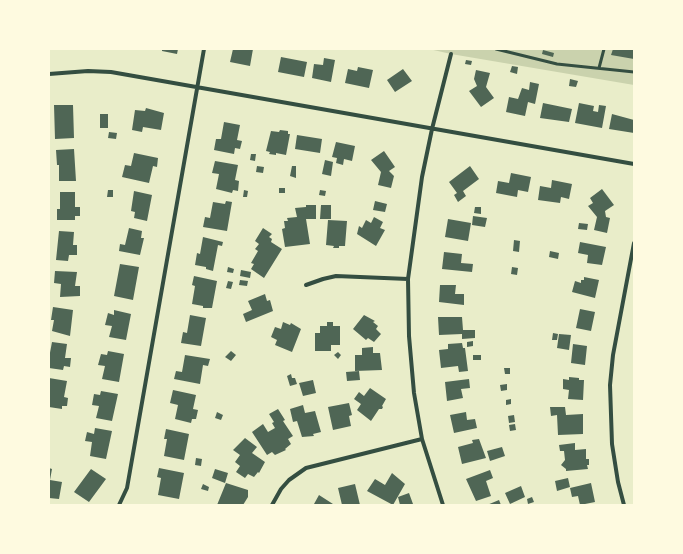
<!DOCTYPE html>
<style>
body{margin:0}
#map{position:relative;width:683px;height:554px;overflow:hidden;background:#e9edc9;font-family:"PT Serif",serif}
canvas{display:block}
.frame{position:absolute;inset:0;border:50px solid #fefae0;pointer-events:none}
</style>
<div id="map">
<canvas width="683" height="554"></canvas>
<div class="frame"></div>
</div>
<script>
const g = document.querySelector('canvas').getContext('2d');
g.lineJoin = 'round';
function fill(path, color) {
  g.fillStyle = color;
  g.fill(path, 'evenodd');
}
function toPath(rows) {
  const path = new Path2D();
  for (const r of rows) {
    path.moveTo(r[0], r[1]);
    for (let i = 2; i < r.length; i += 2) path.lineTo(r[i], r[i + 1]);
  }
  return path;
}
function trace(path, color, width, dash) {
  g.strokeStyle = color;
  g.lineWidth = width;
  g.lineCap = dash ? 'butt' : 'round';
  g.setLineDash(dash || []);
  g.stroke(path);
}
fill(toPath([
 [429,49,634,49,634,85,451,54]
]), '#cad2ad');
fill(toPath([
 [162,49,178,49,177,54,162,51],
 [233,49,253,49,250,66,230,62],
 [613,49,634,49,634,59,611,55],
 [543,50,554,53,553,57,542,54],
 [281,57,307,62,304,77,278,72],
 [324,58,335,60,331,82,312,78,314,64,323,65],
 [466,60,472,61,471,65,465,64],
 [512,66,518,67,517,74,510,72],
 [358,67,373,70,369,88,345,83,348,69,357,71],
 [403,69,412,81,395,92,387,80],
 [476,70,490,73,486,87,494,98,481,107,469,91,477,86,474,79],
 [570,79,578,81,576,87,569,86],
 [530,82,539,84,535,104,528,102,525,116,506,112,509,97,518,99,522,88,529,90],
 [543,103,572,109,569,122,540,118],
 [579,103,594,106,593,111,598,112,599,105,606,106,602,128,575,123],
 [54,105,73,105,74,138,55,139],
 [146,108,164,113,161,130,143,127,142,132,132,130,135,110,145,111],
 [100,114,108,114,108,128,100,128],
 [612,114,634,120,634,133,609,129],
 [224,122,240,125,237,140,242,141,240,149,235,148,234,154,214,150,216,139,221,139],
 [280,130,288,131,288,134,290,134,286,155,276,153,276,155,269,154,270,152,266,151,271,131,279,132],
 [109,132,117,133,116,139,108,138],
 [297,135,322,139,320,153,295,149],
 [336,142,355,146,352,161,344,159,343,165,336,163,337,158,332,157],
 [74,149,76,181,59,181,59,165,57,165,56,150],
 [384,151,395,167,389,171,394,176,391,188,378,185,381,172,371,160],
 [134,153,158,158,157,167,153,166,149,183,122,177,125,165,131,166],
 [251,154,256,154,255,161,250,160],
 [325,160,333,162,331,176,322,174],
 [215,161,238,165,235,180,239,181,238,191,233,190,232,193,216,189,219,174,212,173],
 [257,166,264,167,263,173,256,172],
 [292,166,296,166,296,178,290,176],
 [470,166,479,179,463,191,466,196,458,202,454,195,457,193,449,182],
 [511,173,531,177,528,192,518,190,517,197,496,193,498,181,509,183],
 [552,180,572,184,569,199,561,197,560,203,538,200,540,186,551,188],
 [279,188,285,188,285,193,279,193],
 [602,189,614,205,605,211,606,217,610,218,607,233,594,230,597,217,588,206,593,203,590,198],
 [108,190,113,190,113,197,107,197],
 [244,190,248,191,247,197,243,197],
 [320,190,326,191,325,196,319,195],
 [134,191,152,195,147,221,134,218,135,212,131,211],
 [60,192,75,192,75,207,80,207,80,216,75,216,75,220,57,220,57,209,60,209],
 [226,201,232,202,227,231,203,227,205,217,210,218,213,202,225,204],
 [375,201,387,204,385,212,373,210],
 [306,205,316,205,316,219,306,219,310,244,285,247,282,229,285,228,284,221,288,221,287,218,297,217,295,208,306,207],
 [321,205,331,205,331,219,320,219],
 [475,207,481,207,481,214,474,213],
 [473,216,487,218,485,227,472,225],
 [374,217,383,222,380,228,385,230,376,246,357,234,359,226,362,228,366,220,371,223],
 [448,219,471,223,468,241,445,237],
 [328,220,347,221,345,246,339,246,339,248,333,248,334,246,326,245],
 [579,223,588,224,587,230,578,229],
 [129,228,142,231,141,238,144,238,140,255,119,251,120,244,125,245],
 [263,228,272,234,269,237,272,239,271,242,282,249,264,278,251,269,254,264,251,263,258,251,255,249,259,244,255,241],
 [59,231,74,232,73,245,77,245,77,255,69,255,68,261,56,260],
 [203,237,223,242,222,246,218,245,213,271,206,269,206,267,195,265,197,253,200,254],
 [514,240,520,241,519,252,513,251],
 [580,242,606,247,602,265,587,263,588,255,578,253],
 [550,251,559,253,558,259,549,257],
 [444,252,462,254,461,263,473,264,472,272,442,269],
 [120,264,139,267,133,300,114,296],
 [228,267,234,269,233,273,227,272],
 [512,267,518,268,517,275,511,274],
 [241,270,251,272,250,278,240,276],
 [55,271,77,272,75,286,80,286,80,296,60,297,61,284,54,283],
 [194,276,217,281,212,308,203,308,203,306,192,304,195,286,192,285],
 [584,277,599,280,595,298,572,292,575,281,581,283,581,280,584,280],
 [240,280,248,281,247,286,239,285],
 [228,281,233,282,231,289,226,288],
 [440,285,456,285,455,294,464,294,464,305,439,302],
 [265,294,267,301,270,300,273,311,246,322,243,314,252,310,248,301],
 [53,307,73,310,70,336,52,331,54,320,51,320],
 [580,309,595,312,591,331,576,328],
 [114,310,131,314,126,340,109,337,112,326,105,325,108,313,114,315],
 [190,315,206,318,201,346,181,343,183,332,187,333],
 [364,315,375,321,373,322,378,326,376,329,381,334,374,342,368,338,366,340,353,329],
 [438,317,462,317,463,330,475,330,475,338,462,339,462,334,439,335],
 [283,322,290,325,291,323,301,329,292,352,275,345,277,340,271,337,275,327,281,329],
 [327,322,333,322,333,326,340,326,340,345,331,345,331,351,315,351,315,333,320,333,320,326,327,326],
 [553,333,558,334,557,340,552,340],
 [559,334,571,335,569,350,557,348],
 [473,341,473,346,467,347,467,342],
 [52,342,67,344,65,358,71,358,70,367,64,366,63,370,49,368,49,358],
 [462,343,463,348,465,348,468,371,459,372,458,366,441,368,439,350,448,349,448,344],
 [573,344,587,346,585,365,571,363],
 [373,347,373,353,380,353,382,370,355,371,355,355,362,355,362,348],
 [108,351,124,354,119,382,102,379,105,366,98,365,101,354,107,355],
 [231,351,236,355,231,361,225,357],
 [338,352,341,355,338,359,334,355],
 [185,355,210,359,208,366,203,365,200,384,174,379,176,371,182,372],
 [473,355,481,355,481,360,473,360],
 [504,368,510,368,510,374,505,374],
 [359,371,360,380,347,381,346,372],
 [291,374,292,378,295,378,297,384,290,386,287,376],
 [569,377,579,378,579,380,584,380,583,400,568,399,569,390,563,389,563,379,569,380],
 [49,378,67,381,64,397,68,398,67,406,62,406,62,409,49,407],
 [469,379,470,388,461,389,463,398,447,401,445,382],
 [313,380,316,393,303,396,299,383],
 [507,384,507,390,501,391,500,385],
 [370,388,386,399,382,406,383,407,382,409,379,409,371,421,357,410,361,404,354,399,359,392,364,396],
 [173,390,196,395,193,409,198,410,196,419,192,419,191,423,175,419,178,405,170,403],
 [101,391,118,394,112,421,96,418,99,406,92,405,94,394,100,395],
 [511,399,511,404,506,405,506,400],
 [349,403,352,415,349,416,351,426,333,430,328,407],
 [303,405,305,413,315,411,321,432,313,434,314,436,302,437,297,421,293,422,290,409],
 [550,407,565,407,566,415,583,414,583,434,558,435,557,415,551,416],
 [278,409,285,420,283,421,293,436,288,439,291,444,285,449,286,450,275,455,272,452,267,455,252,432,263,424,268,432,275,428,272,423,274,422,269,414],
 [217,412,223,415,221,420,215,418],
 [466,412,467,420,475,419,477,428,454,433,450,415],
 [514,415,515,422,509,423,508,416],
 [515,424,516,430,510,431,509,425],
 [95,428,112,431,106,459,90,456,92,442,85,441,87,432,94,434],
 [166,429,189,434,184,460,164,456,167,439,164,439],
 [245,438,257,447,252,453,265,462,259,473,258,472,254,477,248,474,245,478,236,472,240,466,235,462,240,455,233,450],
 [479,439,486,458,462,464,458,447,473,443,472,440],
 [575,443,575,450,586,449,586,459,589,459,589,465,587,465,588,469,566,471,566,469,561,465,565,460,564,451,560,451,559,445],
 [502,447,505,456,490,461,487,451],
 [196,458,202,459,201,466,195,465],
 [49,468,52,469,50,480,62,482,59,499,49,498],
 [159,468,184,473,179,499,158,495,161,478,157,477],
 [91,469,106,479,89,502,74,492],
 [215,469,228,473,225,483,212,478],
 [490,470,493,478,486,481,491,496,476,501,466,479],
 [392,473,405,484,393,505,367,491,375,479,385,485],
 [568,478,570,487,557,491,555,481],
 [226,483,248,490,248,497,243,505,217,505],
 [591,483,595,502,580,505,578,496,572,497,570,488],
 [203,484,209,487,208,491,201,489],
 [355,484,360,505,342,505,338,488],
 [521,486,525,497,510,504,505,493],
 [409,493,413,504,400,505,398,497],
 [319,495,333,504,333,505,314,504],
 [532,497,534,502,528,504,527,499],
 [499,500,501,505,487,505]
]), '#4f6655');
trace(toPath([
 [496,49,557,64,634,72],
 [599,68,604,49]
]), '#344e41', 3);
trace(toPath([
 [49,74,88,71,111,72,634,164],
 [306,285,323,279,336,276,408,279],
 [119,505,127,488,204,49],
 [272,505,281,489,289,480,306,468,422,439],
 [443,505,422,439,414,393,409,336,408,279,422,177,432,129,451,54],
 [624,505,618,482,612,444,610,385,613,355,634,243]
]), '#344e41', 4);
</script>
